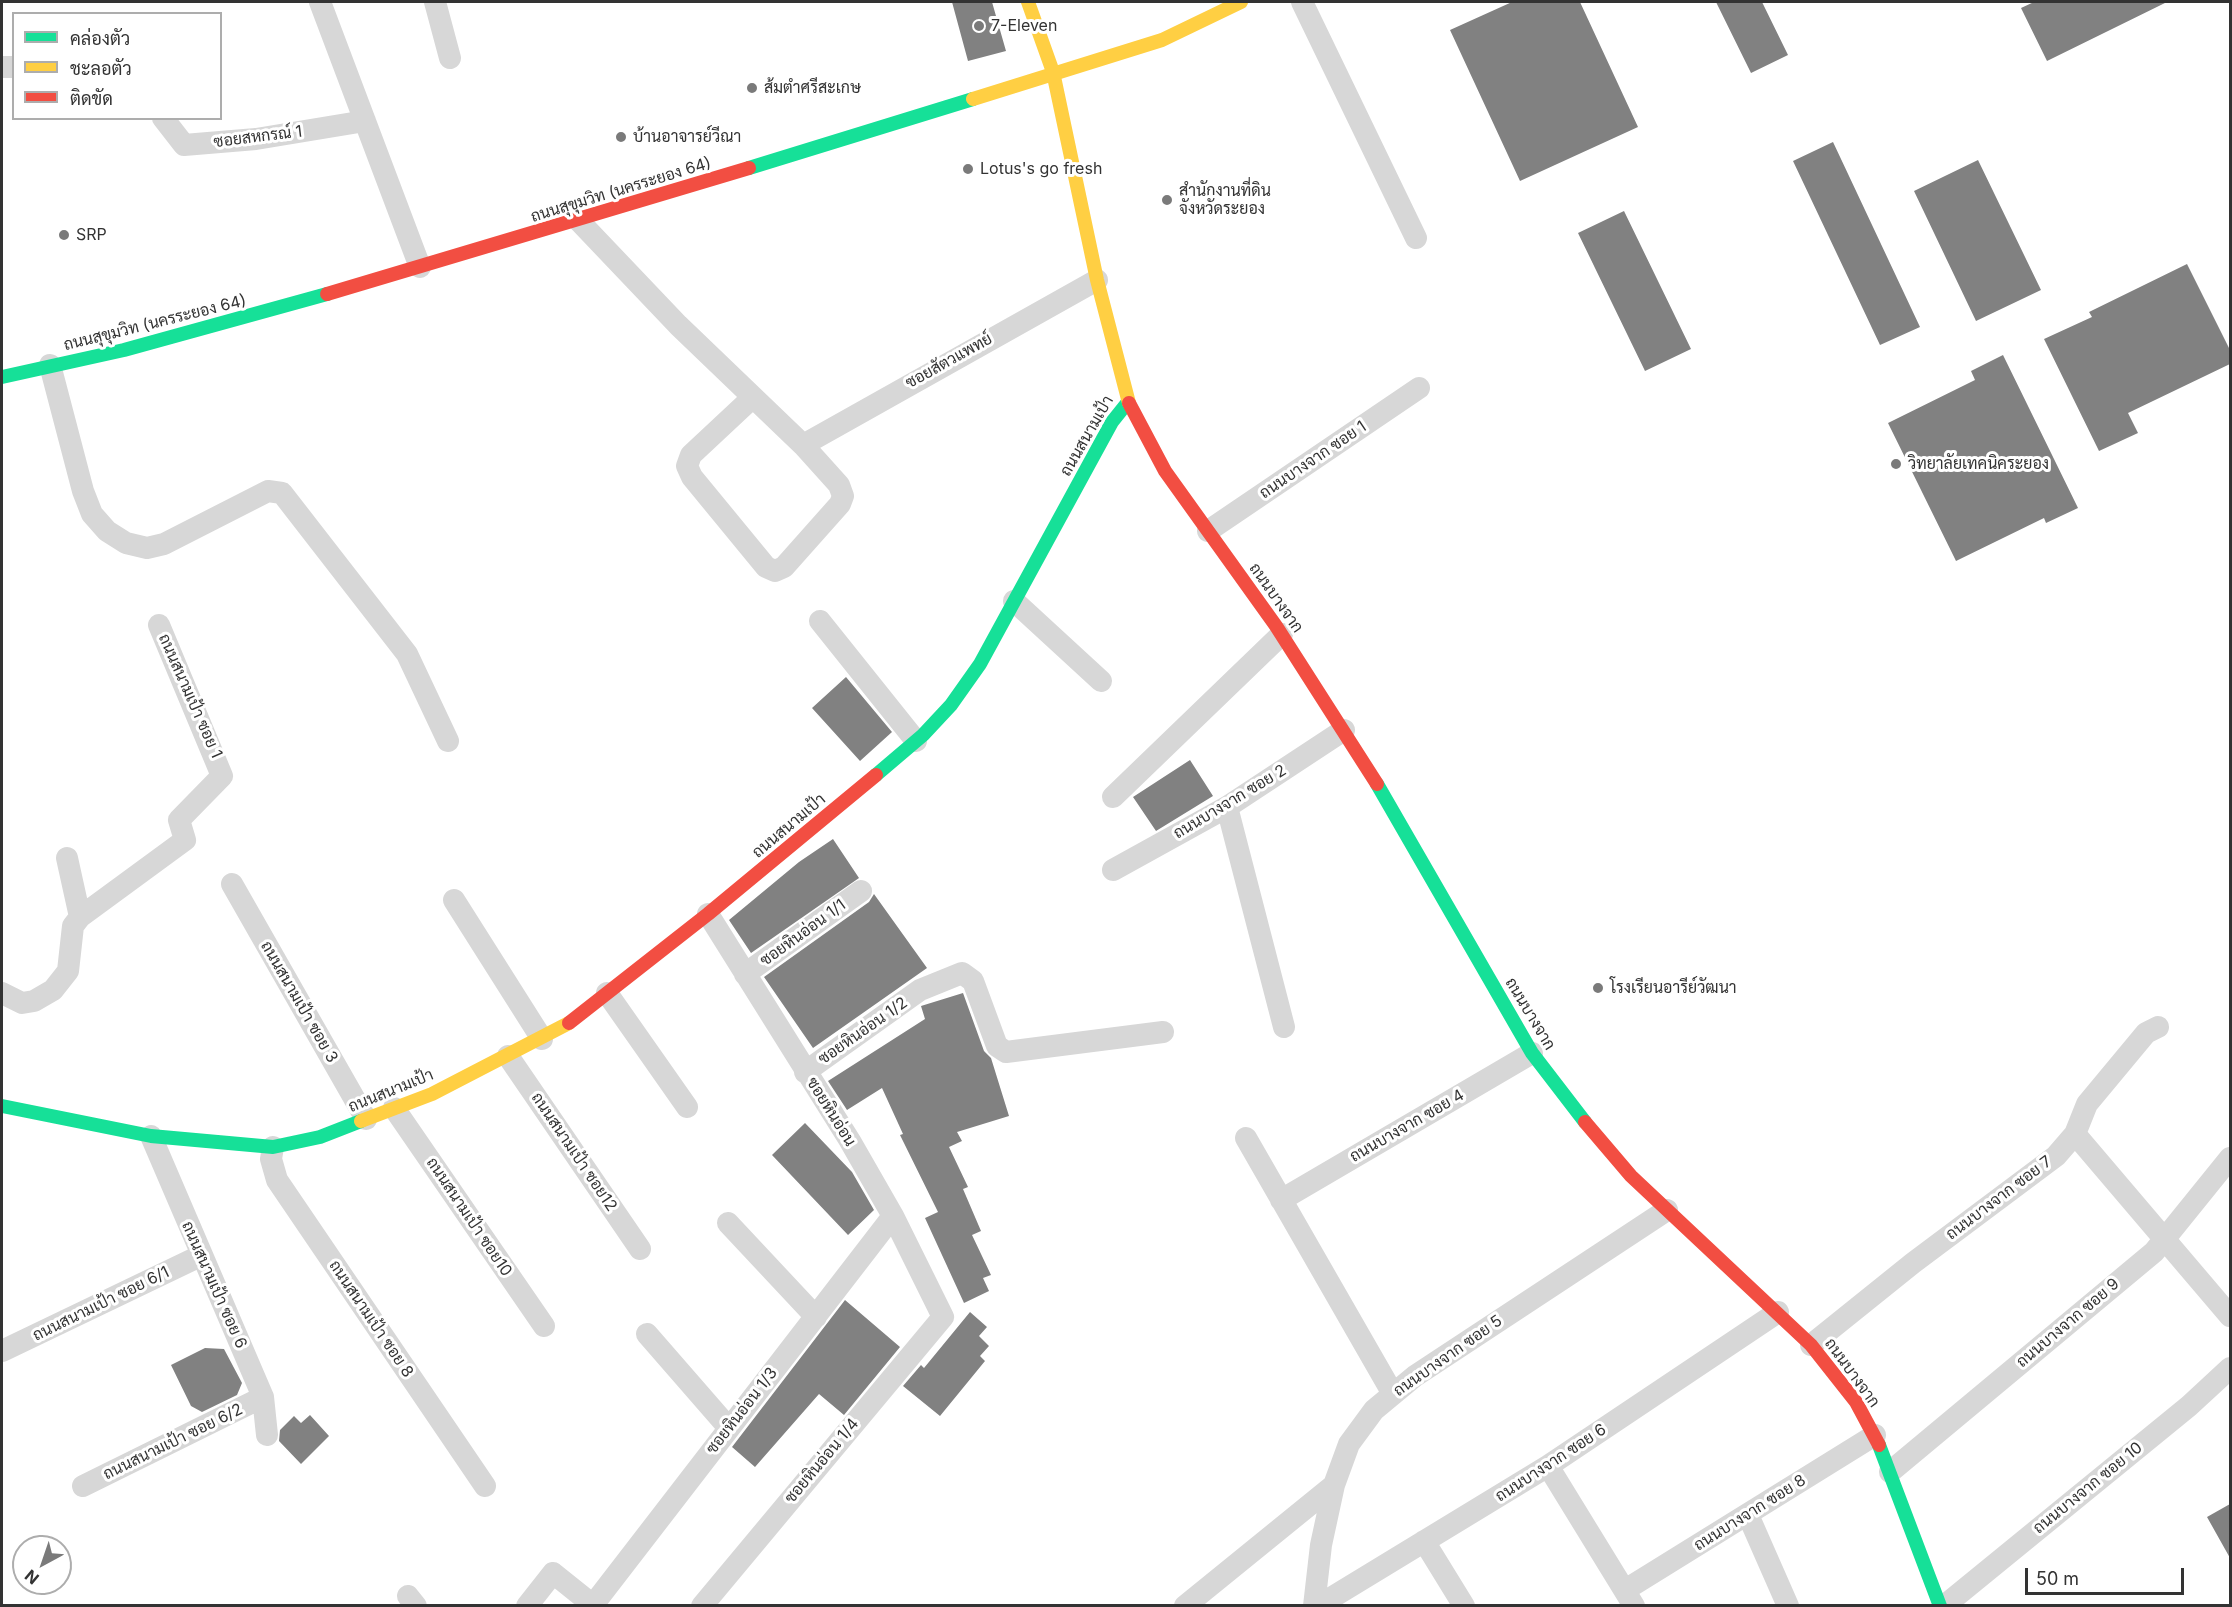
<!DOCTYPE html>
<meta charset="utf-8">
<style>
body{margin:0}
#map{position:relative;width:2232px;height:1607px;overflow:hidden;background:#fff;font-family:Inter,Sarabun,sans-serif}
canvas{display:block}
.frame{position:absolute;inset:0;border:3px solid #333;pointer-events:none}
.legend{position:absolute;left:12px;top:12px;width:210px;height:108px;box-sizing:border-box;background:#fff;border:2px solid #adadad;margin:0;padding:8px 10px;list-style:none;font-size:18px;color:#333}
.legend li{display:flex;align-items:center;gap:12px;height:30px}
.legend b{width:30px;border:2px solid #adadad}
.north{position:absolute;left:12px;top:1535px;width:60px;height:60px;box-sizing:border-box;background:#fff;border:2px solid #adadad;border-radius:50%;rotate:220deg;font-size:16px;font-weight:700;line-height:24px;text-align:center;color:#333}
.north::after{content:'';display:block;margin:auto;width:21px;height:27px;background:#7a7a7a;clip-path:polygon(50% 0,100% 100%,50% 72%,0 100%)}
.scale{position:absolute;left:2025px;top:1568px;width:159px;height:27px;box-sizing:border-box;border:3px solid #333;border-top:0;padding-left:8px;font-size:18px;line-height:21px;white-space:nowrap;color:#333;-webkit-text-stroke:4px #fff;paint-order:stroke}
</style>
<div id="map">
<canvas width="2232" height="1607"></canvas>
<div class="frame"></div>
<ul class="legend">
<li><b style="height:8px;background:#16e098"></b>คล่องตัว</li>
<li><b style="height:8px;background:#ffcf43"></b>ชะลอตัว</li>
<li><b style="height:8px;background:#f24e42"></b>ติดขัด</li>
</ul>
<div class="north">N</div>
<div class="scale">50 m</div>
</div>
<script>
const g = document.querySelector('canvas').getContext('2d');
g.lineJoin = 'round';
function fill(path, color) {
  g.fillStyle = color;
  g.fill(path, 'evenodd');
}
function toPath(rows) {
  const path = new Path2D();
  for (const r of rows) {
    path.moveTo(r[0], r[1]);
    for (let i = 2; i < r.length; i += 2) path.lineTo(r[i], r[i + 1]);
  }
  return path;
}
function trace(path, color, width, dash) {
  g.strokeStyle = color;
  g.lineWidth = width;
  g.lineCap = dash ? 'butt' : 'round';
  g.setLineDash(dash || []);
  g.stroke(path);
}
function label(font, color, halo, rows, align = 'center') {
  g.font = font + ' Inter,Sarabun,sans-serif';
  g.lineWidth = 6;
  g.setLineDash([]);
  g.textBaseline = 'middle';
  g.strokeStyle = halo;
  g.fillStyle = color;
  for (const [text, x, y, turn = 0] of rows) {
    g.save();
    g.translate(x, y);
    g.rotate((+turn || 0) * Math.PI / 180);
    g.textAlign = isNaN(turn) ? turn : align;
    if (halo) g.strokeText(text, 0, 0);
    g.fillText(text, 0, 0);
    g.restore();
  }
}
fill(toPath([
 [952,2,992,2,1006,51,968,61],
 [1512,2,1580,2,1638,127,1520,181,1450,30],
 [1716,2,1762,2,1788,55,1751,73],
 [2034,2,2167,2,2047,61,2021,8],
 [1833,142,1920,327,1880,345,1793,161],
 [1978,160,2041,290,1976,321,1914,191],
 [1624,211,1691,349,1645,371,1578,233],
 [2187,264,2230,350,2230,364,2128,413,2138,433,2099,451,2044,339,2092,317,2089,312],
 [2003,355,2078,508,2046,523,2044,518,1956,561,1888,423,1975,380,1971,371],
 [846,677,892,732,860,761,812,708],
 [1190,760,1213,796,1156,831,1133,797],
 [833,839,859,878,751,953,729,920,799,862],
 [874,894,927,968,813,1048,764,977,869,902],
 [963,993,984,1051,991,1058,1009,1116,957,1132,962,1141,949,1147,968,1187,963,1189,981,1231,972,1235,991,1275,983,1278,989,1291,964,1303,925,1218,938,1212,900,1135,903,1134,882,1088,847,1110,828,1081,925,1019,921,1006],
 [805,1123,852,1172,874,1210,848,1235,772,1155],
 [845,1300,900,1347,844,1415,819,1394,755,1467,732,1447],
 [970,1312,987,1327,979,1336,989,1346,980,1356,985,1361,940,1416,903,1386,921,1365,924,1368],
 [205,1348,224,1349,242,1383,237,1395,202,1412,191,1406,171,1365],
 [310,1415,329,1436,301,1464,279,1441,280,1430,294,1416,301,1423],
 [2230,1504,2230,1558,2207,1517]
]), '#818181');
trace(toPath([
 [320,2,420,267],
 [435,2,450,58],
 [1302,2,1416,238],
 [2,67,14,67],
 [163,118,184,145,256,139,365,121],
 [579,221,678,325,803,445,839,485,843,496,840,504,784,567,775,571,766,567,692,477,687,466,691,455,752,398],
 [50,365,83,491,92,514,107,531,126,543,147,548,164,544,268,491,282,493,407,654,448,741],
 [803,445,1097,280],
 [1208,531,1419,388],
 [1014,601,1101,681],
 [820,621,916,741],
 [1113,797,1282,634],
 [1227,807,1284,1027],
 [67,858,80,917],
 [1113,870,1227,807,1344,730],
 [232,884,366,1119],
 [454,900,542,1039],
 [745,974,861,891],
 [2,993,22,1003,34,1001,53,990,68,971,73,926,80,917,185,840,179,820,222,776,159,625],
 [607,993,687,1107],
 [508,1056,640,1249],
 [805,1072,920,990,962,973,973,981,997,1046,1006,1052,1163,1032],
 [394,1108,544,1326],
 [2075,1134,2230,1316],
 [151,1136,263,1397,267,1435],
 [1246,1138,1393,1394],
 [273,1147,271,1159,277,1180,485,1486],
 [1281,1200,1532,1053],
 [728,1223,816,1317],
 [647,1334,728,1427],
 [1811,1345,1913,1263,2056,1156,2075,1134,2087,1104,2146,1033,2158,1027],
 [2,1351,200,1256],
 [1548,1466,1634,1606],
 [1890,1472,2154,1252,2230,1158],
 [83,1486,263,1397],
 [1748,1515,1788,1606],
 [1424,1541,1464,1606],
 [1625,1590,1875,1435],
 [408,1596,416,1606],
 [527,1606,553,1573,593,1605,893,1216],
 [702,1606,943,1317,893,1216,850,1141,708,914],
 [1185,1606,1334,1485],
 [1314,1606,1321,1545,1334,1485,1349,1444,1374,1410,1415,1376,1667,1210],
 [1318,1606,1548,1466,1778,1312],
 [1944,1606,2189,1406,2230,1368]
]), '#d7d7d7', 22);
trace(toPath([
 [749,168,973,99],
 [2,377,124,350,327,294],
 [876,775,923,735,951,705,980,664,1112,422,1128,402],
 [1377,784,1532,1053,1585,1122],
 [2,1106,151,1136,273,1147,320,1137,361,1121],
 [1879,1445,1940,1606]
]), '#16e098', 14);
trace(toPath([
 [1028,2,1053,72,1097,280,1129,403],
 [973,99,1162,40,1241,2],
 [361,1121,432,1094,569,1023]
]), '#ffcf43', 14);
trace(toPath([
 [327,294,749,168],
 [1129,403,1165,471,1276,626,1377,784],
 [569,1023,708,914,876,775],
 [1585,1122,1631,1176,1811,1345,1856,1402,1879,1445]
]), '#f24e42', 14);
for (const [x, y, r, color] of [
 [979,26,6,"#7a7a7a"],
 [752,88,6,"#7a7a7a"],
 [621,137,6,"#7a7a7a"],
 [968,169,6,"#7a7a7a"],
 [1167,200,6,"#7a7a7a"],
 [64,235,6,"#7a7a7a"],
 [1896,464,6,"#7a7a7a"],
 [1598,988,6,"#7a7a7a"]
]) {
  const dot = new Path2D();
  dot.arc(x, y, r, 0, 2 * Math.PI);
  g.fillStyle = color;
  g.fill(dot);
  trace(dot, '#fff', 2);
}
label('16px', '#333', '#fff', [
 ["7-Eleven",991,26],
 ["ส้มตำศรีสะเกษ",764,88],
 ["บ้านอาจารย์วีณา",633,137],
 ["Lotus's go fresh",980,169],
 ["สำนักงานที่ดิน",1179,191],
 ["จังหวัดระยอง",1179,209],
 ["SRP",76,235],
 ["วิทยาลัยเทคนิคระยอง",1908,464],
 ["โรงเรียนอารีย์วัฒนา",1610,988]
], 'left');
label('16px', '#333', '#fff', [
 ["ซอยสหกรณ์ 1",258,137,-7],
 ["ถนนสุขุมวิท (นครระยอง 64)",621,190,-17],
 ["ถนนสุขุมวิท (นครระยอง 64)",155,323,-14],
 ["ซอยสัตวแพทย์",949,361,-29],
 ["ถนนสนามเป้า",1087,436,-60],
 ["ถนนบางจาก ซอย 1",1313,460,-34],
 ["ถนนบางจาก",1276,598,55],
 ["ถนนสนามเป้า ซอย 1",190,696,66],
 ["ถนนบางจาก ซอย 2",1230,802,-31],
 ["ถนนสนามเป้า",789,826,-40],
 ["ซอยหินอ่อน 1/1",803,933,-36],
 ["ถนนสนามเป้า ซอย 3",299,1002,60],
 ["ถนนบางจาก",1530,1014,59],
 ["ซอยหินอ่อน 1/2",863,1031,-35],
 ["ถนนสนามเป้า",391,1091,-22],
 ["ซอยหินอ่อน",831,1112,58],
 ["ถนนบางจาก ซอย 4",1407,1126,-30],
 ["ถนนสนามเป้า ซอย12",574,1152,56],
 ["ถนนบางจาก ซอย 7",1999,1198,-37],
 ["ถนนสนามเป้า ซอย10",469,1217,56],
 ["ถนนสนามเป้า ซอย 6",214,1285,66],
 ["ถนนสนามเป้า ซอย 6/1",101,1304,-26],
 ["ถนนสนามเป้า ซอย 8",371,1319,56],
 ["ถนนบางจาก ซอย 9",2068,1323,-40],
 ["ถนนบางจาก ซอย 5",1448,1356,-35],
 ["ถนนบางจาก",1852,1373,54],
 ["ซอยหินอ่อน 1/3",742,1411,-52],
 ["ถนนสนามเป้า ซอย 6/2",173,1442,-26],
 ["ซอยหินอ่อน 1/4",822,1461,-50],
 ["ถนนบางจาก ซอย 6",1551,1463,-33],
 ["ถนนบางจาก ซอย 10",2088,1488,-39],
 ["ถนนบางจาก ซอย 8",1750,1513,-32]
]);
</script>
